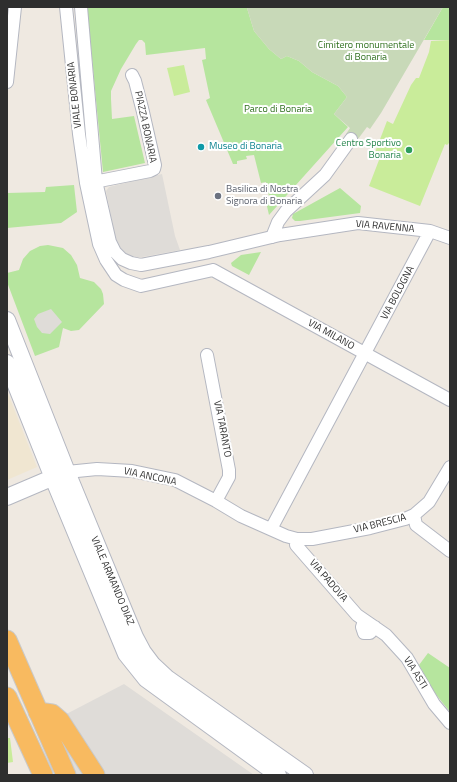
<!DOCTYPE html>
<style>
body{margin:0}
#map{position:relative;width:457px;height:782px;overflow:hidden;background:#efe9e1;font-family:"Titillium Web",sans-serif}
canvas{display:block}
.frame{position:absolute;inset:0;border:8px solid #2e2e2e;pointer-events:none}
</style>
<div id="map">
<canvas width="457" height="782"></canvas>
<div class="frame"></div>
</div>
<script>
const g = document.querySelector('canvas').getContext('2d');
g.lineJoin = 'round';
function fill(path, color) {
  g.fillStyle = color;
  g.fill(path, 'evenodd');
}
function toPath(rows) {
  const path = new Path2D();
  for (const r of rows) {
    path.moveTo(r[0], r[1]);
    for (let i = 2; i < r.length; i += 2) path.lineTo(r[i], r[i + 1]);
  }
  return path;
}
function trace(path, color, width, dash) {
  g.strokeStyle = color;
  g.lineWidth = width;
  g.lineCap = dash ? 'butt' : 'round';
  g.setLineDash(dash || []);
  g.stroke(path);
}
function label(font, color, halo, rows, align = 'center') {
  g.font = font + ' "Titillium Web",sans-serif';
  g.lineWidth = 4;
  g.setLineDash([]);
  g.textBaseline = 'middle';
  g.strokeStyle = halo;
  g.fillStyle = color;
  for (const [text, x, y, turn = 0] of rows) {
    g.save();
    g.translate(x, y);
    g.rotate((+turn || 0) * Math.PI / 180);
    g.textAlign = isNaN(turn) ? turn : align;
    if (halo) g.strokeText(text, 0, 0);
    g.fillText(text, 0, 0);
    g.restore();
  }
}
fill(toPath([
 [7,391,37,467,7,480]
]), '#f0e6d1');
fill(toPath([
 [87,7,245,7,247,8,254,31,269,49,281,59,287,56,299,61,312,72,338,86,347,97,334,114,348,127,269,215,266,202,270,201,266,182,261,183,254,155,246,156,247,159,237,161,237,164,233,164,206,100,210,98,202,60,206,59,205,48,146,55,145,43,142,40,139,40,136,44,121,69,111,91,111,99,112,119,134,116,145,163,103,172],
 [443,7,450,7,450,40,424,40],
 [74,185,77,212,61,223,7,228,7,193,45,192,46,187],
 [340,188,361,206,360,213,300,221,295,221,292,218,293,214],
 [48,245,63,248,71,255,77,265,80,278,94,282,101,289,103,294,104,304,79,330,71,331,63,328,59,347,35,356,7,282,7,273,19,270,23,259,30,251,40,246],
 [261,252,249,275,232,266,231,263,241,255],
 [428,653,450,668,450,712,434,692,419,665]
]), '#b6e59e');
fill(toPath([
 [245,7,443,7,381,113,370,129,367,127,355,143,346,134,350,128,334,114,347,97,338,86,312,72,299,61,287,56,281,59,269,49,254,31,247,8]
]), '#c8d9b8');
fill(toPath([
 [450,40,450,142,447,145,445,144,420,206,369,186,379,160,374,155,387,121,393,124,411,85,416,78,419,78,429,52,431,41],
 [184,65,190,92,174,96,167,68],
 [7,738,10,738,13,762,7,763]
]), '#c9ec9a');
fill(toPath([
 [162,174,175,236,180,250,142,257,133,258,125,255,118,248,116,241,106,191,109,187],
 [51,309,62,322,50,334,42,333,37,327,34,319,38,314],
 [124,684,254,775,76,775,53,721]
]), '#dfdcd8');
const minor = toPath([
 [66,7,79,134,86,183,99,244,106,260,116,275,124,280,141,286,213,270],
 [81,7,96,181,110,242,115,252,122,259,131,263,141,265,209,252,280,235,358,223,430,231,450,238],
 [7,82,15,7],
 [89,183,150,171,154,169,155,165,143,112,135,81,132,75],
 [272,237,278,222,286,211,325,175,351,139],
 [213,270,450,400],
 [207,355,229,470,229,477,216,501],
 [67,472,97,469,132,471,175,480,216,501,241,516,286,536,297,539,312,539,370,528,405,519,414,515,429,502,450,467],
 [414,515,416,525,450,551],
 [271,529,430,231],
 [297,539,296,545,357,615,386,635,407,658,434,704,450,723],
 [364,621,362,627,364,633,370,633,375,627]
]);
const secondary = toPath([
 [7,320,67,472,135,637,143,652,152,664,167,678,305,775],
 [7,363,55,483,126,654,146,679,278,775],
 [7,497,61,474]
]);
const trunk = toPath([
 [7,640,66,775],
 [7,697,43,775],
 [38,712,52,714,60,721,95,775]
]);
trace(minor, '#b4b7c1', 14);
trace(secondary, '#b4b7c1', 18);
trace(trunk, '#c9c9c9', 21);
trace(minor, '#fff', 12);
trace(secondary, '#fff', 16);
trace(trunk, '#f8ba60', 19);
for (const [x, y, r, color] of [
 [201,147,4,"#0f9aa8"],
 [409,150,4,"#2e9e5b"],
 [218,196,4,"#6b7280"]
]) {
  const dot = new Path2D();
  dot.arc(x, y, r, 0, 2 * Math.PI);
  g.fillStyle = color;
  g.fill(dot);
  trace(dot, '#fff', 1.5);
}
label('10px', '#2c6e1b', '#fff', [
 ["Cimitero monumentale",366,46],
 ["di Bonaria",366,58],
 ["Parco di Bonaria",278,110]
]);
label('10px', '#2e2e2e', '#fff', [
 ["VIALE BONARIA",75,95,-96],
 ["PIAZZA BONARIA",145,127,78],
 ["VIA RAVENNA",385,227,5],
 ["VIA BOLOGNA",398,293,-62],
 ["VIA MILANO",331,335,29],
 ["VIA TARANTO",222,429,79],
 ["VIA ANCONA",150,477,12],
 ["VIA BRESCIA",380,524,-14],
 ["VIALE ARMANDO DIAZ",112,581,67],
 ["VIA PADOVA",328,581,49],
 ["VIA ASTI",415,673,58]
]);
label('10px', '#27864d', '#fff', [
 ["Centro Sportivo",401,144],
 ["Bonaria",401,156]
], 'right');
label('10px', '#0d838f', '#fff', [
 ["Museo di Bonaria",209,147]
], 'left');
label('10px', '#5b616d', '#fff', [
 ["Basilica di Nostra",226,190],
 ["Signora di Bonaria",226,202]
], 'left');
</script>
